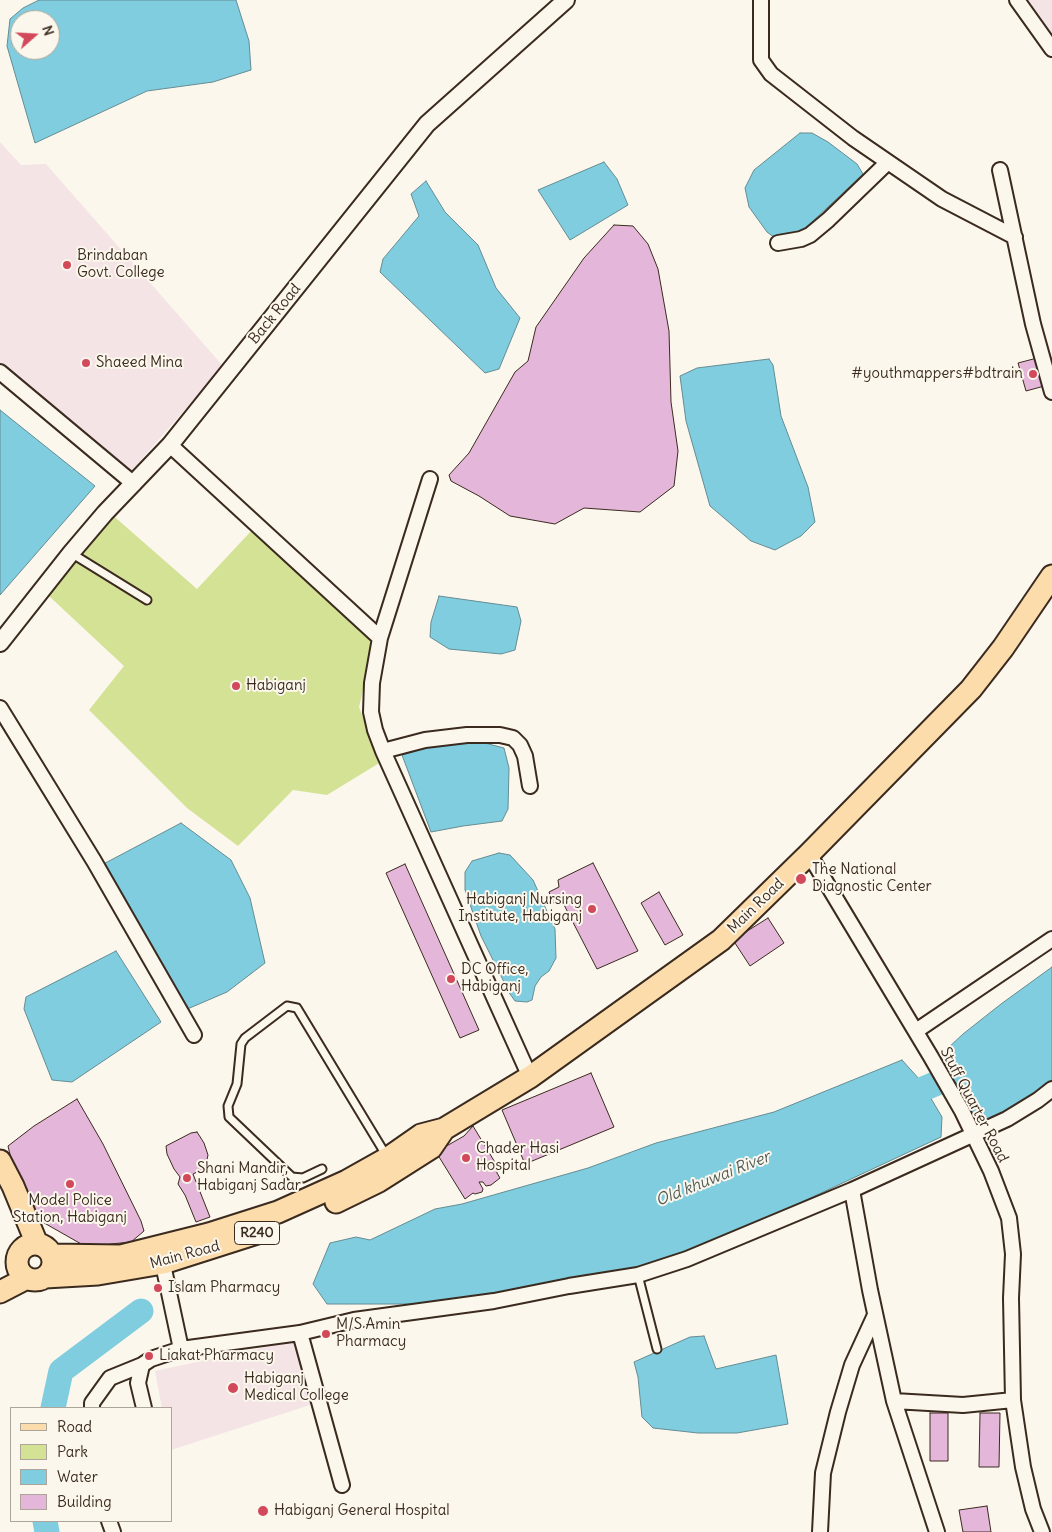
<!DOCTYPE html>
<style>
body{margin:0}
#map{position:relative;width:1052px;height:1532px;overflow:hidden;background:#fbf7ec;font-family:Delius,sans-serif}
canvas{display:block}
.legend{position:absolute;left:10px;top:1407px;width:162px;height:115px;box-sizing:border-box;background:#fbf7ec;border:1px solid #aea59a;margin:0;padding:6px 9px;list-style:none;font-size:15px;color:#3b2a1e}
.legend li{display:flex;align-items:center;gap:10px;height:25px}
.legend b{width:25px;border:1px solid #aea59a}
.north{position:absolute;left:10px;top:10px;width:50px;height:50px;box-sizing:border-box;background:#fbf7ec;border:1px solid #aea59a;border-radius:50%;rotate:71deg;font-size:14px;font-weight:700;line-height:20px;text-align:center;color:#3b2a1e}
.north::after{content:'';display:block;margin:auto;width:18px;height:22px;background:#d1495b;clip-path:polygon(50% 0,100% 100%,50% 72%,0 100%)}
</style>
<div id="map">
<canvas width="1052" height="1532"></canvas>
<ul class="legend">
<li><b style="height:6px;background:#fddcac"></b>Road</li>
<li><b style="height:14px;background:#d4e295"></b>Park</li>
<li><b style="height:14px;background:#80cde0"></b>Water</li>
<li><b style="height:14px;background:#e4b6d9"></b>Building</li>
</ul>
<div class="north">N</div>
</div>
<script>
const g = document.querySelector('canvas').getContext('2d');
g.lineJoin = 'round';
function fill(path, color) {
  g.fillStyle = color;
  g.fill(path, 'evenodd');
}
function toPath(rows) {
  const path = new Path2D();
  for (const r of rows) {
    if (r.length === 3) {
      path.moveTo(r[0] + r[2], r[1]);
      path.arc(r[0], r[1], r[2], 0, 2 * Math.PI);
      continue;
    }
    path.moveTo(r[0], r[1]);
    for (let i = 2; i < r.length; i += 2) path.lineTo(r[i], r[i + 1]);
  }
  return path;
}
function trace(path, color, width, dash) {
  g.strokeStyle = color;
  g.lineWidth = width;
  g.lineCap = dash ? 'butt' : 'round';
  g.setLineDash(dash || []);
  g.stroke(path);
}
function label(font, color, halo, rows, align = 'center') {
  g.font = font + ' Delius,sans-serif';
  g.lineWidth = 4;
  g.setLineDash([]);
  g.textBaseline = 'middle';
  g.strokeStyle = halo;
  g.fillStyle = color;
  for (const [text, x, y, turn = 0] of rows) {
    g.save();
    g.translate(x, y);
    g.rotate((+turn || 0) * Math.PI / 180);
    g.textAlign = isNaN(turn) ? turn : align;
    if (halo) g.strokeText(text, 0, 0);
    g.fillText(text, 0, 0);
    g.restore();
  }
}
fill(toPath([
 [1009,0,1052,0,1052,59,1022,18],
 [0,142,21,165,46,164,223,366,125,478,0,375],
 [294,1341,313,1404,171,1450,171,1408,162,1408,155,1371]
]), '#f4e4e6');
fill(toPath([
 [109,512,197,589,253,529,377,634,359,707,381,762,327,795,293,790,238,846,187,808,89,710,124,666,49,596]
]), '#d4e295');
const water = toPath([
 [39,0,236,0,249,41,251,70,213,82,147,91,35,143,7,46,10,19,23,8,39,0],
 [20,20,50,20,50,50,20,50,20,20],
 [800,133,812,133,828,142,857,164,863,174,796,237,779,241,767,232,749,207,745,188,754,170,800,133],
 [604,162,617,179,628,205,570,240,538,190,604,162],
 [426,181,445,212,478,245,496,288,520,318,499,369,485,373,380,272,383,259,419,216,411,194,426,181],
 [769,359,773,365,781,416,808,487,815,522,801,536,775,550,751,541,710,506,686,421,680,376,697,368,769,359],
 [0,410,95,486,0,595,0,410],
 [439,596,517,607,521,621,515,650,501,654,449,649,430,637,431,622,439,596],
 [477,741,504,748,509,768,508,809,502,821,463,826,431,832,402,755,446,742,477,741],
 [181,823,231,860,250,898,265,963,227,992,178,1013,94,869,181,823],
 [499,853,510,855,533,880,555,929,556,958,549,971,541,977,535,986,532,1000,527,1002,515,1001,510,994,481,936,465,890,465,872,472,861,499,853],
 [116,951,161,1022,72,1082,52,1080,24,1009,26,997,116,951],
 [1052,967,1052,1083,1012,1115,981,1124,956,1086,948,1048,963,1034,1001,1004,1052,967],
 [902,1060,920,1080,942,1117,941,1137,789,1208,656,1267,436,1304,327,1304,313,1284,330,1243,356,1237,370,1240,435,1209,462,1204,588,1168,656,1143,774,1112,902,1060],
 [704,1336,716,1369,776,1355,788,1424,737,1433,698,1433,653,1428,642,1417,638,1377,634,1362,690,1337,704,1336]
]);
fill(water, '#80cde0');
trace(water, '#648c92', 1);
trace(toPath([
 [895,1101,984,1063],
 [53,1408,61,1371,141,1311],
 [45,1521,47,1532]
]), '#80cde0', 25);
const building = toPath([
 [614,225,633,226,648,244,658,269,669,331,671,402,678,451,674,486,640,512,584,508,555,524,510,516,479,496,451,481,449,475,469,453,515,372,528,361,536,327,584,258,614,225],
 [1041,357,1048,385,1026,391,1018,363,1041,357],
 [593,863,638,951,597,969,561,899,553,903,549,892,559,887,558,880,593,863],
 [405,864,479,1030,460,1038,386,873,405,864],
 [659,892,683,935,665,945,641,903,659,892],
 [768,918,784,943,750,966,733,940,768,918],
 [591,1073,614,1127,525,1164,502,1110,591,1073],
 [77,1099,103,1144,141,1221,144,1231,131,1242,111,1244,90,1249,39,1220,20,1197,8,1146,34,1126,77,1099],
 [473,1126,496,1164,497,1173,500,1178,491,1185,486,1186,483,1182,479,1182,483,1189,482,1192,475,1194,473,1193,465,1199,436,1152,464,1136,473,1126],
 [197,1132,204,1143,208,1155,206,1164,203,1169,193,1174,210,1217,196,1222,185,1195,178,1184,180,1177,174,1169,167,1154,166,1146,191,1133,197,1132],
 [930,1413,948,1413,948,1461,930,1461,930,1413],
 [980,1413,1000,1413,999,1467,979,1467,980,1413],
 [987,1506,991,1532,963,1532,959,1510,987,1506]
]);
fill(building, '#e4b6d9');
trace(building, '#3b2a1e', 1);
const service = toPath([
 [71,553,147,600],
 [322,1169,303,1178,292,1177,229,1117,228,1106,237,1084,241,1044,245,1038,287,1006,297,1008,386,1155],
 [638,1275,657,1349]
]);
const minor = toPath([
 [761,0,761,60,771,74,853,138,942,199,1015,237],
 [1017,0,1052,49],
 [1000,170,1033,324,1052,392],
 [778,243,801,239,810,235,828,220,888,162],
 [0,372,134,484],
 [170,445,380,638],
 [430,479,380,638,372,683,371,712,375,730,383,751,530,1077],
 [0,708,94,861,194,1035],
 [383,751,425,740,467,735,500,735,513,738,520,745,525,756,530,786],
 [809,854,931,1057,962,1111,991,1171,1009,1218,1013,1254,1011,1298,1013,1400,963,1405,894,1401],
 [916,1031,1052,939],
 [852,1190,870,1290,894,1401,937,1532],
 [161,1255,181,1349],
 [300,1333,342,1485],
 [1013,1400,1023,1467,1033,1509,1042,1532],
 [92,1408,92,1403,110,1378,142,1365],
 [144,1408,138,1383,142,1365,151,1359,181,1349,300,1333,354,1320,494,1301,569,1286,638,1275,687,1259,852,1190,1007,1119,1038,1100,1052,1089],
 [109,1521,113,1532],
 [820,1532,823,1473,838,1412,852,1365,875,1315]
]);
const tertiary = toPath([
 [0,643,71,553,105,513,170,445,427,124,566,0]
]);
const primary = toPath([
 [0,1161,13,1186,37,1244],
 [336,1202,379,1181,431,1148,444,1129],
 [35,1262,18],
 [52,1255,121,1256,209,1234,278,1212,347,1181,388,1158,421,1135,444,1129,530,1077,721,940,809,854,971,689,1003,648,1052,576],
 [45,1277,98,1274,163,1263,257,1233],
 [0,1292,27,1278]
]);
trace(service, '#3b2a1e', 11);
trace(minor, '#3b2a1e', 18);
trace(tertiary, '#3b2a1e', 20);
trace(primary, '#3b2a1e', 25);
trace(service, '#fbf7ec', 7);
trace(minor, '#fbf7ec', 14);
trace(tertiary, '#fbf7ec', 16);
trace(primary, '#fddcac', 21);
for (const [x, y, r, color] of [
 [67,265,5,"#d1495b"],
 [86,363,5,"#d1495b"],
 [1033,374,5,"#d1495b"],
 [236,686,5,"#d1495b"],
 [801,879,6,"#d1495b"],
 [592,909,5,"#d1495b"],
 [451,979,5,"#d1495b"],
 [466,1158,5,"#d1495b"],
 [187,1178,5,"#d1495b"],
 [70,1184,5,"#d1495b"],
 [158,1288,5,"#d1495b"],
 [326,1334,5,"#d1495b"],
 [149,1356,5,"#d1495b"],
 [233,1388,6,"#d1495b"],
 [263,1511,6,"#d1495b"]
]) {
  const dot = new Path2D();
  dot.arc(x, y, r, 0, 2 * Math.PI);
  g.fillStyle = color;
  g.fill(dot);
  trace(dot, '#fbf7ec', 2);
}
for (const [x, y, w] of [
 [257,1233,45]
]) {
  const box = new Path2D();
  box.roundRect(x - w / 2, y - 11.5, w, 23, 4);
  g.fillStyle = '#fbf7ec';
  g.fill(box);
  trace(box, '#3b2a1e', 1);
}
label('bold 14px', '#3b2a1e', null, [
 ["R240",257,1233]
]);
label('15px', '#3b2a1e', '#fbf7ec', [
 ["Brindaban",77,256],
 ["Govt. College",77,273],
 ["Shaeed Mina",96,363],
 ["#youthmappers#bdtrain",1023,374,"right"],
 ["Habiganj",246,686],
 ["The National",812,870],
 ["Diagnostic Center",812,887],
 ["Habiganj Nursing",582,900,"right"],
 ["Institute, Habiganj",582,917,"right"],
 ["DC Office,",461,970],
 ["Habiganj",461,987],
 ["Chader Hasi",476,1149],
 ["Hospital",476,1166],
 ["Shani Mandir,",197,1169],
 ["Habiganj Sadar",197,1186],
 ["Model Police",70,1201,"center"],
 ["Station, Habiganj",70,1218,"center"],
 ["Islam Pharmacy",168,1288],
 ["M/S Amin",336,1325],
 ["Pharmacy",336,1342],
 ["Liakat Pharmacy",159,1356],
 ["Habiganj",244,1379],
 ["Medical College",244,1396],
 ["Habiganj General Hospital",274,1511]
], 'left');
label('15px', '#3b2a1e', '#fbf7ec', [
 ["Back Road",275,314,-51],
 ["Main Road",756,906,-44],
 ["Stuff Quarter Road",974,1105,62],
 ["Main Road",185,1255,-15]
]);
label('italic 16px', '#505b58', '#fbf7ec', [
 ["Old khuwai River",713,1179,-22]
]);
</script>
